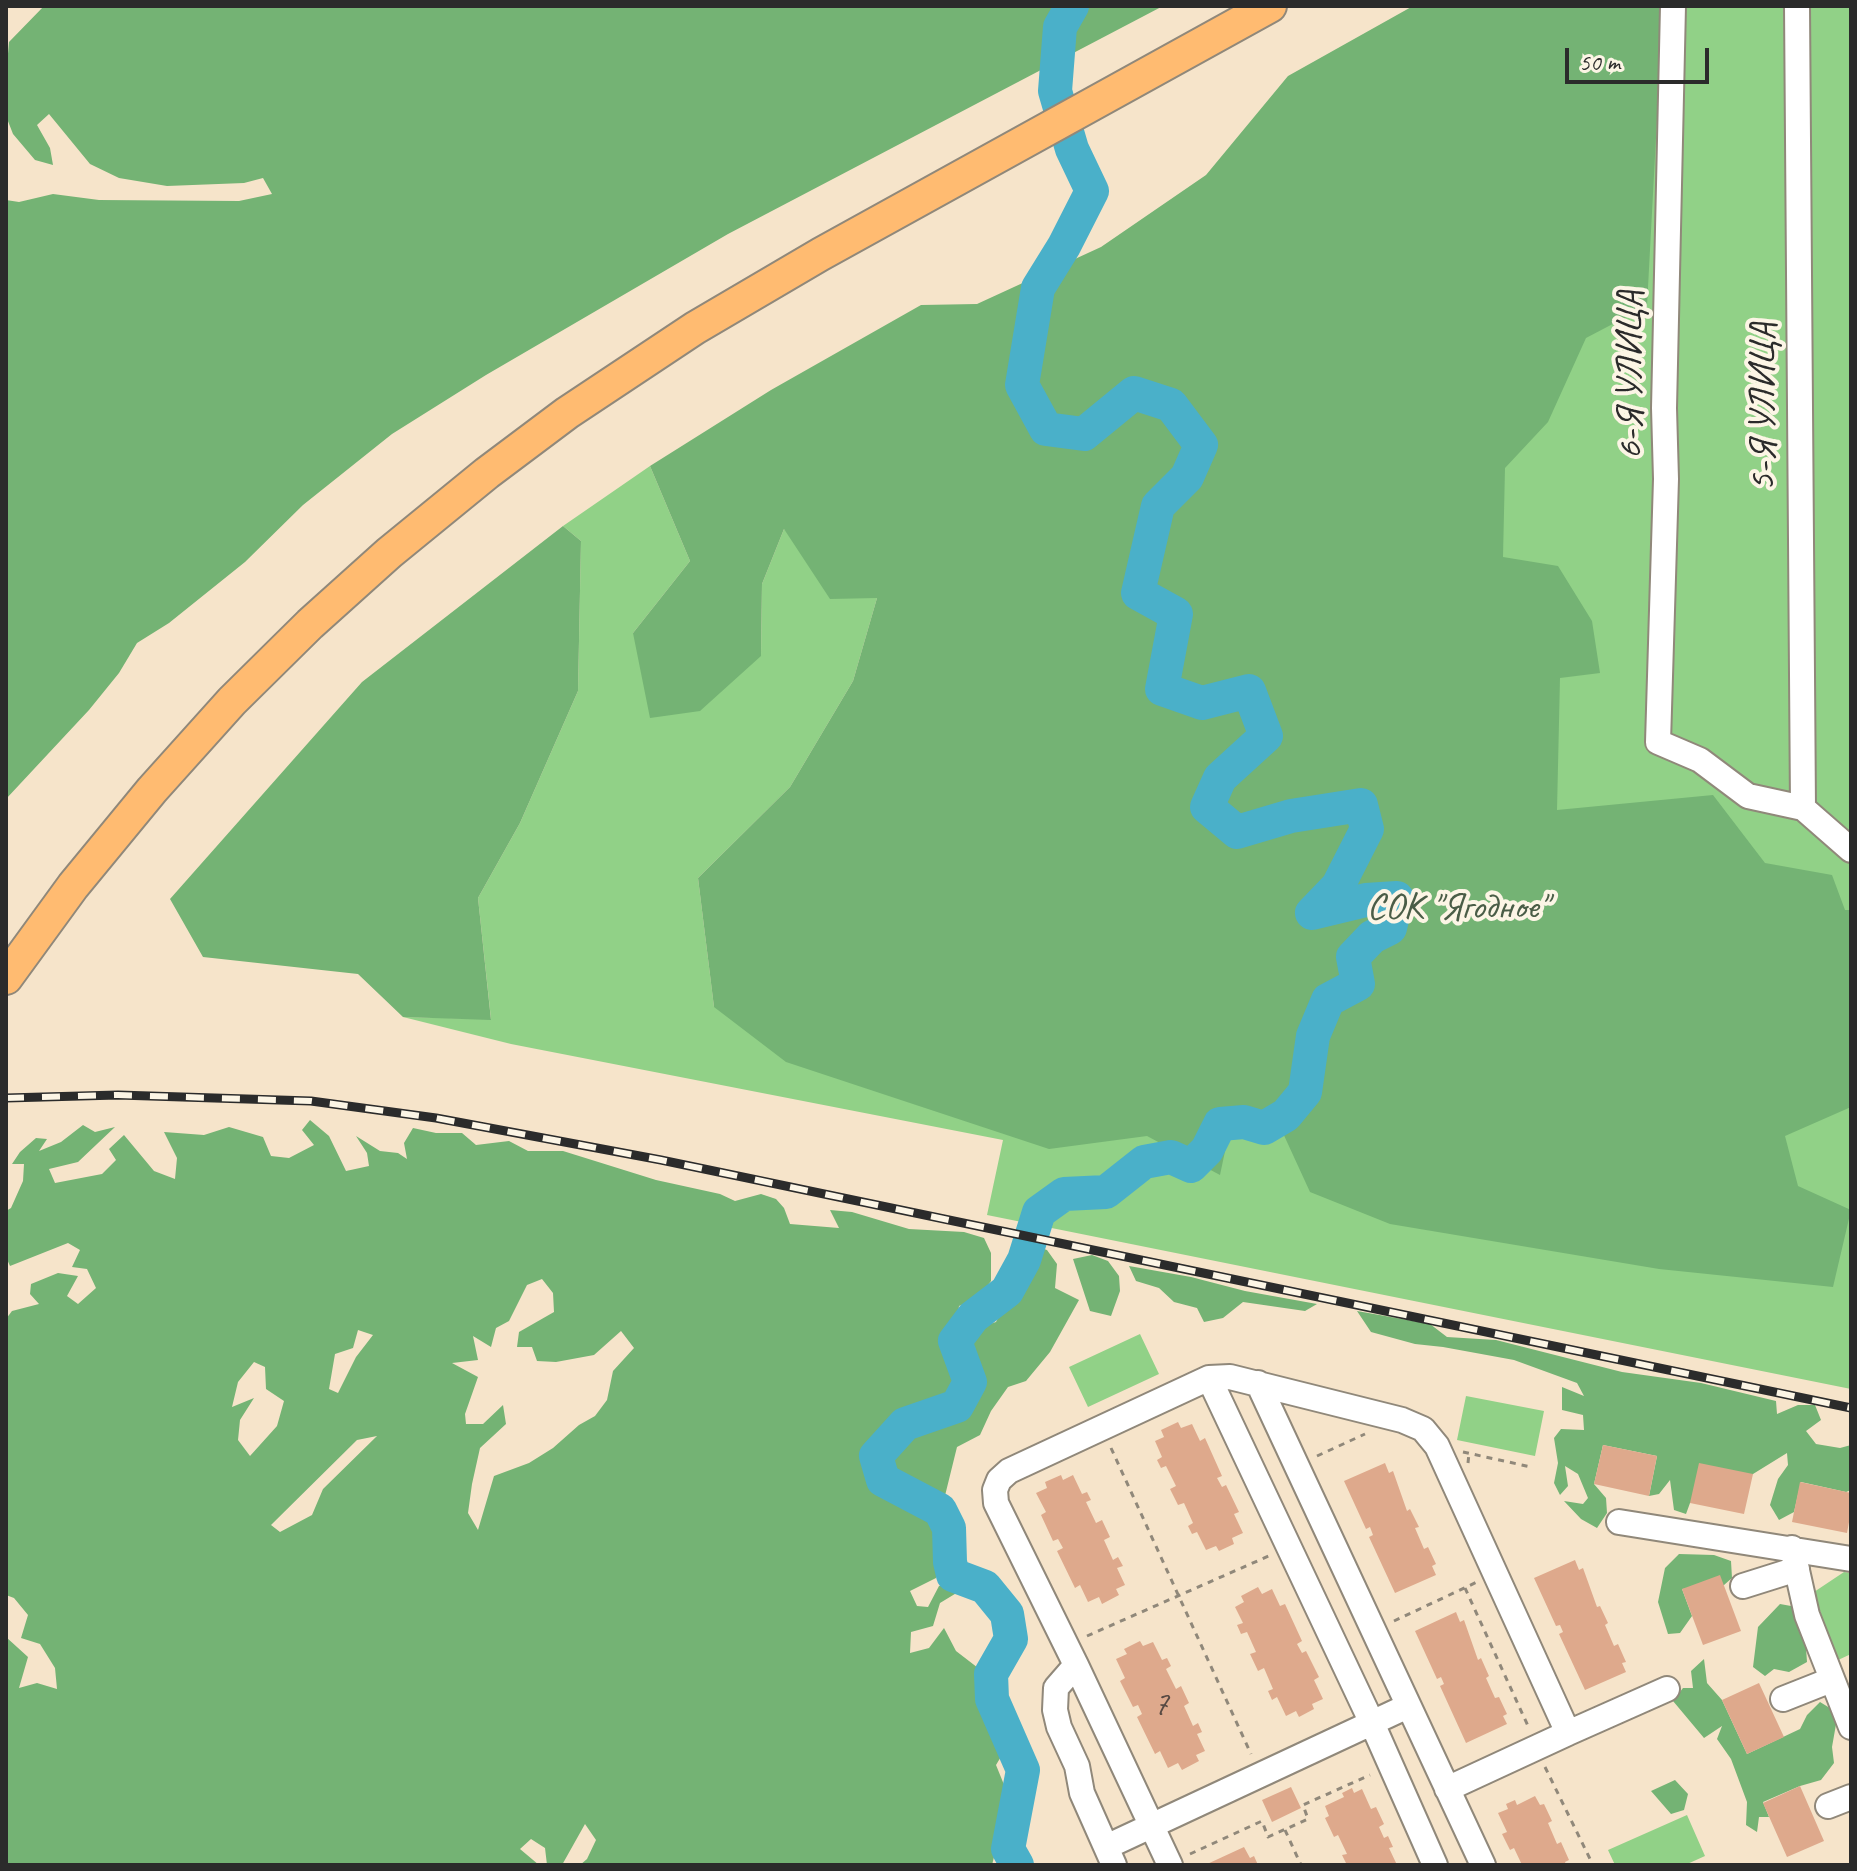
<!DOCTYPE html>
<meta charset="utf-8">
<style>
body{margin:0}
#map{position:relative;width:1857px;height:1871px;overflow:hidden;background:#f6e4ca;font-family:Caveat,sans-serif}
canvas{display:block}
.frame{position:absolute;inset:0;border:8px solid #2b2b2b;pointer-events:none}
.scale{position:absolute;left:1565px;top:48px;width:144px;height:36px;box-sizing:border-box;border:4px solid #2b2b2b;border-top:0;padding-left:10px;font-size:24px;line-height:28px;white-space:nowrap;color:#2b2b2b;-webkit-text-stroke:6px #fcf5e5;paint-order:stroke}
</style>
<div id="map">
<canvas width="1857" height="1871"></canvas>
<div class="frame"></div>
<div class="scale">50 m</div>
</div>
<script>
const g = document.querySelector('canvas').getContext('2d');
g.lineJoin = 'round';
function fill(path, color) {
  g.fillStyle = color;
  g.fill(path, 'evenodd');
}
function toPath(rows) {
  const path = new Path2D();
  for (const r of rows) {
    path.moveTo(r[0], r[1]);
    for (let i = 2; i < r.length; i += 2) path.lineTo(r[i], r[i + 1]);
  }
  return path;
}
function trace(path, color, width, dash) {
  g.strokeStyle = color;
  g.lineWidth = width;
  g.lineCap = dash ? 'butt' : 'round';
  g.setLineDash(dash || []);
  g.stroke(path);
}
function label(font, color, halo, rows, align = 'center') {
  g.font = font + ' Caveat,sans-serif';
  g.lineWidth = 8;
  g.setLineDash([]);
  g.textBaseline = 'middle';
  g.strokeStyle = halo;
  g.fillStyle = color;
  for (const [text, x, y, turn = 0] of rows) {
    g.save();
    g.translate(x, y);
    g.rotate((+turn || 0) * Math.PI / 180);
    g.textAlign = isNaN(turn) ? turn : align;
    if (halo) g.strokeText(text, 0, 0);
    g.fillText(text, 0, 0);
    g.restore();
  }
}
fill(toPath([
 [1557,6,1851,6,1851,1389,987,1215,1003,1140,511,1044,403,1017,491,1019,478,898,520,823,578,691,581,541,563,526,650,466,690,561,633,633,761,656,762,584,784,529,877,598,853,681,790,787,698,878,714,1007],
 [1140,1334,1159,1374,1088,1407,1069,1367],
 [1466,1396,1544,1411,1535,1456,1457,1440],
 [1844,1572,1851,1573,1851,1654,1836,1661,1814,1592],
 [1687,1815,1705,1856,1685,1865,1615,1865,1608,1850]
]), '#91d187');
fill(toPath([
 [44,6,1163,6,728,234,486,375,392,434,303,505,245,562,169,623,137,643,119,673,89,710,6,799,6,200,19,202,53,194,99,200,239,201,272,194,263,178,244,183,167,186,119,178,90,164,49,114,37,125,50,148,53,165,35,160,13,134,6,116,6,77,9,42],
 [1413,6,1663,6,1647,306,1586,338,1548,422,1505,468,1503,557,1558,566,1592,621,1600,673,1560,678,1557,810,1713,795,1765,863,1832,875,1845,910,1851,910,1851,1107,1785,1136,1798,1186,1851,1210,1833,1287,1659,1269,1390,1224,1310,1192,1282,1131,1228,1137,1220,1175,1147,1136,1049,1149,786,1062,714,1007,698,878,790,787,853,681,877,598,830,599,784,529,762,584,761,656,700,711,650,718,633,633,690,561,650,466,771,390,921,305,977,304,1101,247,1206,175,1288,76],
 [563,526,581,541,578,691,520,823,478,898,491,1020,403,1017,358,974,203,957,170,899,362,682],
 [310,1120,329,1136,346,1171,369,1166,367,1153,356,1136,380,1151,398,1153,407,1159,404,1143,413,1128,436,1133,462,1133,476,1145,509,1141,528,1151,563,1151,656,1180,720,1194,735,1201,761,1194,776,1199,784,1208,790,1224,839,1228,830,1210,852,1212,909,1229,964,1232,984,1238,991,1253,991,1281,978,1298,959,1306,957,1323,974,1329,996,1322,1005,1303,1000,1274,1030,1267,1013,1253,1026,1243,1047,1250,1057,1264,1055,1288,1079,1300,1050,1352,1026,1381,1008,1387,991,1411,980,1435,957,1447,939,1520,940,1547,936,1578,910,1591,917,1606,928,1607,939,1586,968,1586,940,1603,933,1626,911,1632,910,1653,929,1648,944,1628,956,1651,982,1671,984,1698,1003,1714,999,1728,1008,1745,996,1765,1009,1797,992,1865,580,1865,587,1859,596,1840,585,1824,562,1865,547,1865,545,1848,531,1839,520,1849,539,1865,6,1865,6,1637,28,1657,19,1688,37,1683,57,1689,55,1668,40,1644,21,1638,28,1615,14,1598,6,1595,6,1319,12,1311,39,1304,30,1294,31,1284,58,1273,78,1276,67,1296,78,1304,96,1288,87,1269,72,1267,80,1250,68,1243,10,1266,6,1257,6,1211,11,1208,23,1181,24,1164,12,1164,20,1152,36,1138,47,1139,39,1151,61,1142,83,1125,95,1132,115,1127,78,1162,49,1169,55,1183,102,1174,116,1160,109,1149,124,1135,154,1171,175,1179,177,1158,164,1132,204,1135,229,1127,263,1137,271,1156,289,1158,314,1145,302,1130],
 [542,1279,553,1293,554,1312,519,1332,517,1347,532,1347,537,1361,556,1362,594,1355,621,1331,634,1348,613,1371,607,1400,595,1416,579,1425,553,1448,529,1463,494,1476,478,1530,468,1513,472,1484,480,1448,506,1424,503,1405,483,1424,466,1424,465,1414,478,1377,452,1363,478,1360,473,1336,491,1347,496,1328,509,1321,527,1285],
 [358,1330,373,1335,356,1357,338,1393,329,1389,335,1354,353,1348],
 [254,1362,265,1367,266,1389,284,1401,277,1426,250,1456,238,1440,240,1420,254,1398,232,1407,238,1382],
 [377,1436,323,1489,312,1515,280,1532,271,1525,357,1440],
 [1092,1255,1108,1261,1119,1276,1120,1291,1111,1316,1090,1311,1073,1259],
 [1129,1266,1191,1277,1245,1291,1317,1304,1305,1311,1243,1302,1223,1318,1204,1322,1197,1308,1174,1302,1159,1288,1136,1281],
 [1357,1311,1430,1324,1447,1337,1496,1340,1622,1372,1701,1383,1776,1401,1777,1414,1798,1405,1815,1405,1821,1420,1806,1431,1816,1444,1840,1448,1851,1445,1851,1490,1846,1492,1801,1482,1794,1512,1779,1520,1770,1505,1778,1479,1788,1465,1787,1453,1753,1474,1690,1503,1686,1514,1674,1510,1670,1480,1659,1494,1649,1496,1657,1456,1603,1445,1594,1484,1606,1498,1607,1513,1597,1528,1581,1519,1564,1501,1583,1504,1588,1498,1578,1474,1565,1466,1568,1486,1560,1495,1554,1483,1558,1463,1554,1438,1561,1429,1584,1430,1583,1415,1562,1410,1562,1387,1584,1396,1577,1383,1514,1360,1443,1347,1415,1344,1371,1332],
 [1679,1554,1714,1555,1731,1561,1732,1578,1724,1585,1682,1589,1692,1616,1680,1633,1668,1634,1658,1602,1665,1568],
 [1780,1604,1791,1606,1805,1634,1807,1662,1789,1672,1774,1669,1765,1676,1753,1667,1758,1627],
 [1704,1659,1707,1683,1722,1700,1747,1754,1800,1729,1807,1715,1820,1702,1838,1713,1832,1747,1834,1763,1821,1780,1800,1786,1763,1802,1769,1817,1759,1817,1757,1832,1746,1825,1747,1802,1731,1759,1717,1739,1722,1726,1704,1738,1673,1701,1683,1688,1693,1688,1691,1671],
 [1675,1780,1688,1794,1684,1810,1671,1814,1651,1791]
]), '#74b374');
trace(toPath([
 [1017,1865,1008,1849,1023,1770,992,1699,991,1674,1011,1639,1007,1614,985,1587,953,1575,950,1562,949,1528,940,1510,883,1480,876,1456,905,1424,957,1406,970,1382,955,1341,973,1317,1007,1291,1024,1260,1039,1212,1064,1194,1106,1192,1144,1162,1171,1157,1191,1166,1207,1150,1220,1124,1244,1122,1264,1128,1286,1115,1305,1092,1313,1036,1328,1000,1358,984,1353,957,1372,937,1390,928,1397,898,1366,900,1312,913,1338,886,1367,829,1361,805,1291,816,1237,832,1207,807,1220,778,1266,736,1249,691,1202,703,1162,689,1176,614,1138,593,1158,506,1187,477,1201,445,1171,405,1134,393,1084,434,1046,429,1022,385,1038,288,1064,246,1092,191,1072,149,1055,91,1060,27,1072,6]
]), '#4ab0c9', 34);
fill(toPath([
 [1178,1422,1181,1428,1192,1424,1200,1441,1205,1438,1222,1476,1217,1478,1222,1487,1226,1485,1239,1512,1234,1514,1243,1533,1232,1538,1234,1544,1219,1551,1216,1546,1206,1550,1197,1532,1192,1534,1188,1526,1193,1523,1184,1503,1178,1505,1170,1489,1176,1486,1166,1466,1161,1468,1157,1460,1162,1457,1155,1441,1164,1437,1161,1430],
 [1603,1445,1657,1456,1649,1496,1594,1484],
 [1385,1463,1389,1473,1393,1471,1407,1511,1410,1509,1419,1527,1415,1528,1424,1549,1428,1547,1436,1564,1432,1566,1436,1575,1395,1593,1369,1537,1373,1535,1370,1527,1366,1529,1344,1481],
 [1699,1463,1753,1474,1744,1514,1690,1503],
 [1061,1475,1063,1480,1073,1475,1082,1494,1087,1492,1091,1500,1086,1502,1096,1523,1102,1520,1110,1537,1104,1540,1113,1560,1118,1557,1123,1566,1117,1568,1125,1585,1116,1589,1119,1595,1102,1604,1099,1597,1088,1602,1080,1585,1075,1588,1057,1551,1063,1548,1058,1539,1053,1541,1041,1515,1046,1512,1036,1493,1047,1488,1045,1482],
 [1800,1482,1851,1493,1851,1511,1847,1533,1792,1522],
 [1575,1560,1579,1570,1583,1568,1597,1607,1600,1606,1608,1623,1605,1625,1614,1646,1618,1644,1626,1662,1622,1663,1626,1672,1585,1690,1559,1634,1563,1632,1560,1625,1556,1626,1534,1578],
 [1720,1575,1741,1631,1703,1645,1682,1589],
 [1258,1587,1262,1594,1272,1589,1280,1606,1285,1604,1302,1641,1297,1644,1302,1653,1306,1651,1319,1677,1314,1680,1323,1699,1312,1704,1314,1709,1299,1717,1296,1711,1286,1716,1277,1697,1272,1700,1268,1691,1273,1689,1264,1668,1258,1671,1250,1654,1256,1652,1247,1632,1241,1634,1237,1625,1243,1623,1235,1607,1244,1602,1241,1596],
 [1456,1612,1460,1622,1464,1620,1478,1660,1481,1658,1489,1676,1486,1678,1495,1698,1499,1697,1507,1714,1503,1716,1507,1724,1466,1743,1440,1686,1444,1684,1441,1677,1437,1679,1415,1631],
 [1140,1641,1143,1646,1153,1642,1162,1660,1167,1658,1171,1666,1166,1669,1176,1689,1181,1686,1189,1703,1184,1706,1193,1726,1198,1723,1202,1732,1197,1734,1205,1751,1196,1755,1199,1761,1182,1770,1178,1763,1168,1768,1160,1751,1155,1754,1137,1717,1142,1714,1138,1705,1133,1707,1120,1681,1125,1678,1116,1659,1127,1654,1124,1649],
 [1759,1683,1784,1737,1747,1754,1722,1700],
 [1800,1786,1824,1841,1787,1857,1763,1803],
 [1291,1787,1301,1808,1272,1822,1262,1800],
 [1352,1788,1354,1793,1362,1789,1371,1809,1376,1807,1384,1824,1379,1827,1384,1838,1388,1836,1393,1847,1389,1848,1397,1865,1347,1865,1342,1855,1347,1854,1338,1835,1334,1837,1325,1818,1329,1816,1325,1806,1344,1797,1342,1793],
 [1535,1796,1540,1805,1544,1804,1552,1821,1548,1823,1557,1844,1561,1842,1569,1860,1565,1862,1566,1865,1522,1865,1514,1848,1510,1850,1502,1834,1507,1832,1498,1813,1508,1809,1506,1804,1515,1800,1517,1805],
 [1244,1847,1250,1858,1254,1856,1258,1865,1205,1865]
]), '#dea98c');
const minor = toPath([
 [1673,6,1664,408,1666,479,1658,742,1700,760,1748,796,1803,808,1851,850],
 [1797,6,1803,808],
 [1209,1378,1372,1723,1435,1865],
 [1258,1383,1483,1865],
 [1619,1522,1851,1559],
 [1792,1548,1807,1615,1851,1727],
 [1743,1586,1797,1569],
 [1076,1665,1056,1688,1055,1710,1059,1727,1077,1766,1082,1793,1114,1865],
 [1783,1699,1831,1680],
 [1568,1733,1667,1689],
 [1828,1806,1851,1797],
 [1106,1847,1408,1706],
 [1170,1865,1076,1665,996,1503,995,1490,999,1480,1009,1471,1209,1378,1230,1377,1402,1420,1423,1429,1437,1446,1568,1733,1447,1789]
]);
const major = toPath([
 [6,978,73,886,152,790,232,701,310,624,389,553,487,473,567,413,695,328,821,254,1270,6]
]);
trace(minor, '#90887a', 28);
trace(major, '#90887a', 36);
trace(toPath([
 [1111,1448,1251,1754],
 [1463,1452,1531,1467],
 [1317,1456,1365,1434],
 [1468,1463,1469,1453],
 [1465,1588,1528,1726],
 [1394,1621,1477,1582],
 [1087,1636,1271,1555],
 [1545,1767,1593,1865],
 [1285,1830,1301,1865],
 [1190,1854,1262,1821,1268,1837,1308,1819,1303,1805,1370,1775]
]), '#90887a', 3, [6, 6]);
trace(minor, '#fff', 24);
trace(major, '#ffbb71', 32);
const rail = toPath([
 [6,1098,118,1095,311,1101,436,1118,661,1160,1851,1408]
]);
trace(rail, '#2b2b2b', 9);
trace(rail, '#fcf5e5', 6, [18]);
label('34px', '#584a43', null, [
 ["7",1161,1705]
]);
label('38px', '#2b2b2b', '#fcf5e5', [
 ["6-Я УЛИЦА",1631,375,-90],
 ["5-Я УЛИЦА",1764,407,-90]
]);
label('38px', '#4a5d47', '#fcf5e5', [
 ["СОК \"Ягодное\"",1457,908]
]);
</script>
